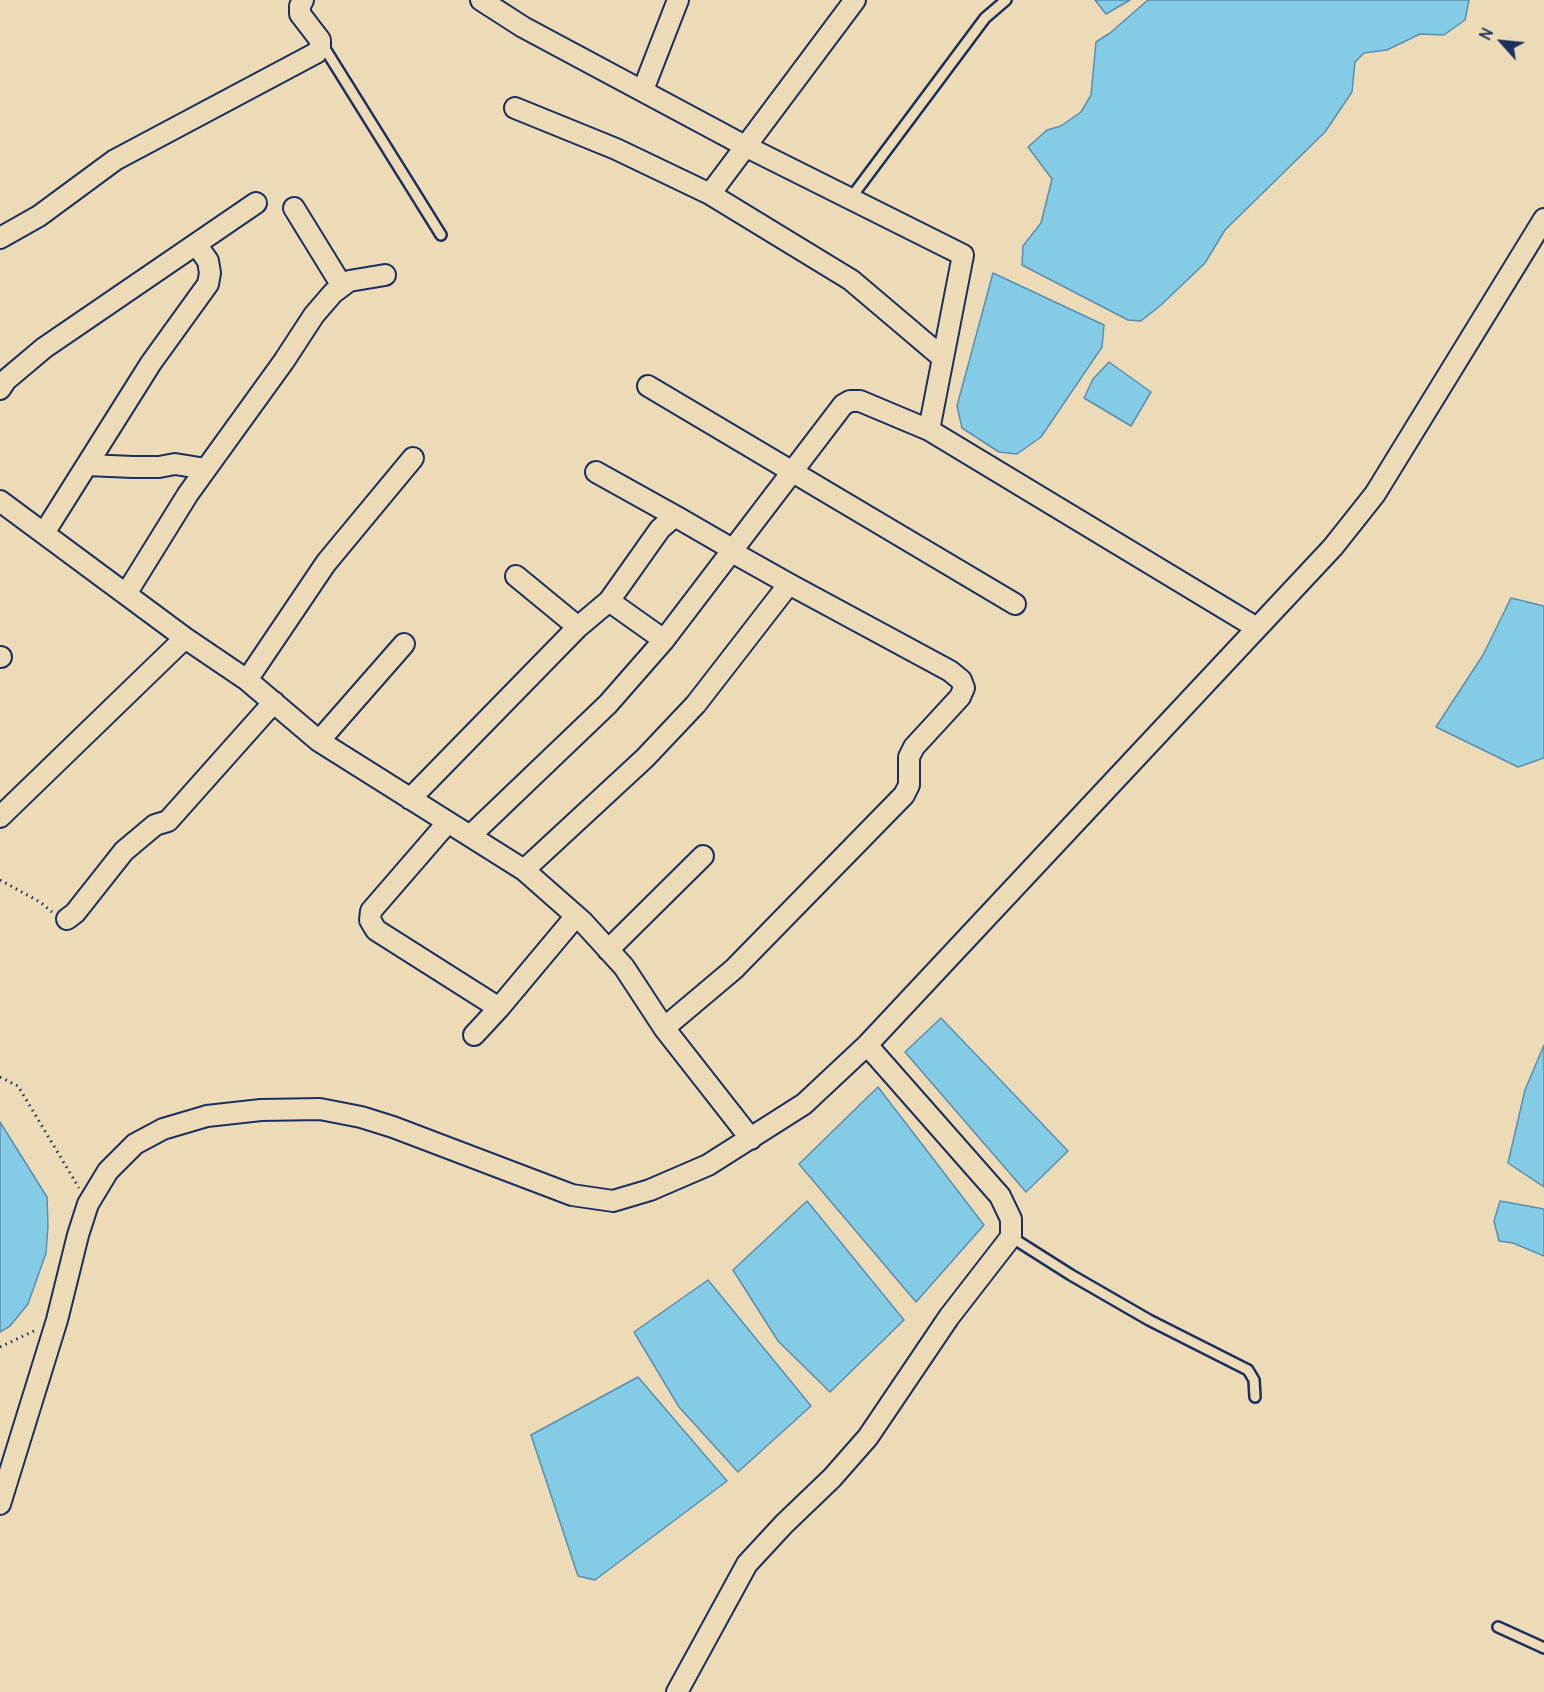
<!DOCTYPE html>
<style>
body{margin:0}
#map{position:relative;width:1544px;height:1692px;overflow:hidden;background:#eddbb8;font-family:Delius,sans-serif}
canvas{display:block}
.north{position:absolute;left:1472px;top:12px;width:60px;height:60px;-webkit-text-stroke:4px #eddbb8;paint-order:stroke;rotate:297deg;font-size:16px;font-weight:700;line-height:24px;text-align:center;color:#1b2f5e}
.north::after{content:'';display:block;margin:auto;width:21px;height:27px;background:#1b2f5e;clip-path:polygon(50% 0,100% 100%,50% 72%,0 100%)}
</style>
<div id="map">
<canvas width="1544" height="1692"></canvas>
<div class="north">N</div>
</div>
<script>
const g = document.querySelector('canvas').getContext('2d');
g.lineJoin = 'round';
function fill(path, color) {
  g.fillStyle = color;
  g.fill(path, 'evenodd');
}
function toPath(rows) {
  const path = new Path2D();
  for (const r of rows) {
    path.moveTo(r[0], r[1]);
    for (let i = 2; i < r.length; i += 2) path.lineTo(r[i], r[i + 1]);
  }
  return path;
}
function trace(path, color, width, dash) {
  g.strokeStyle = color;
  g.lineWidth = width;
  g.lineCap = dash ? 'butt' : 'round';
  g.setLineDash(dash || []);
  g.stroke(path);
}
const water = toPath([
 [1095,0,1130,0,1106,14,1095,0],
 [1148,0,1469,0,1465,20,1444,35,1420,34,1387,50,1364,53,1355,62,1352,92,1325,132,1225,230,1205,263,1161,305,1141,321,1128,320,1022,265,1023,246,1041,223,1052,179,1028,147,1047,130,1061,126,1081,112,1091,95,1096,42,1110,33,1148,0],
 [993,273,1104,325,1102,347,1041,437,1017,454,999,452,962,428,957,406,993,273],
 [1109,362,1151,392,1131,426,1084,398,1093,379,1109,362],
 [1511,598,1544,606,1544,758,1518,767,1436,727,1483,655,1511,598],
 [941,1018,1068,1151,1026,1192,905,1052,941,1018],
 [1544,1045,1544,1187,1508,1163,1525,1090,1544,1045],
 [878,1087,984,1225,916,1302,799,1164,878,1087],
 [0,1122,47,1197,48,1226,46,1253,28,1304,10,1326,0,1332,0,1122],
 [807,1201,904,1320,830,1392,778,1341,733,1270,807,1201],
 [1500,1201,1544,1209,1544,1256,1513,1243,1499,1241,1494,1221,1500,1201],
 [708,1280,811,1406,738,1472,679,1407,634,1332,708,1280],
 [638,1377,727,1481,595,1580,578,1576,531,1435,638,1377]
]);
fill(water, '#84cce5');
trace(water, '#5a8daf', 1.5);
const service = toPath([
 [322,44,441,235],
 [850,199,985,18,1006,0],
 [1011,1237,1071,1275,1149,1320,1248,1370,1254,1380,1255,1397],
 [1498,1627,1544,1648]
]);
const minor = toPath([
 [481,0,523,27,747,147,963,255,929,430],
 [643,90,678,0],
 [515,108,616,149,710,194,851,280,943,358],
 [710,194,855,0],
 [294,208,342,286],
 [0,238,39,216,115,160,316,53,320,48,320,40,300,14,300,6,303,0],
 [648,386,1015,604],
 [0,389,6,380,44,348,256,203],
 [87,465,133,467,159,467,175,464,206,469],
 [596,472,675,516],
 [0,501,185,638,247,680,319,741,524,870,583,922,624,967,664,1028,751,1139],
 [44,533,151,363,208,284,210,273,208,261,196,244],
 [516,576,578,627],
 [126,594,188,494,284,361,314,315,333,293,349,281,385,275],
 [609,601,664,640],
 [0,657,1,657],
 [247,680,326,563,413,458],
 [319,741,404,644],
 [410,799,578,627,609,601,660,529,675,516,732,549],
 [0,817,185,638],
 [448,822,371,911,370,920,376,930,499,1008],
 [470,836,608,704,664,640,843,405,850,401,860,401,929,430,1257,628],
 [524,870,645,758,696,704,789,584],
 [67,919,75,913,124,851,155,825,168,821,274,702],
 [608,950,703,856],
 [664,1028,734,969,904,795,909,785,909,757,914,747,960,697,964,688,961,680,950,671,789,584,732,552],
 [474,1035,499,1008,576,916],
 [0,1504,57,1320,78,1235,88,1204,108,1171,135,1144,163,1129,207,1116,261,1110,320,1109,361,1117,393,1127,572,1195,613,1201,650,1190,708,1165,804,1104,867,1045,1333,547,1375,494,1544,219],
 [677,1692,747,1564,784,1524,832,1478,868,1437,949,1317,1011,1237,1011,1219,1000,1196,867,1045]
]);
trace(service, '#1b2f5e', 14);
trace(minor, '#1b2f5e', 24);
trace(toPath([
 [0,880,40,902,52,912],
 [0,1077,18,1086,79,1188],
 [0,1347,36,1330]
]), '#1b2f5e', 3, [1.5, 4.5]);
trace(service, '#eddbb8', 9);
trace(minor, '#eddbb8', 20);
</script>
